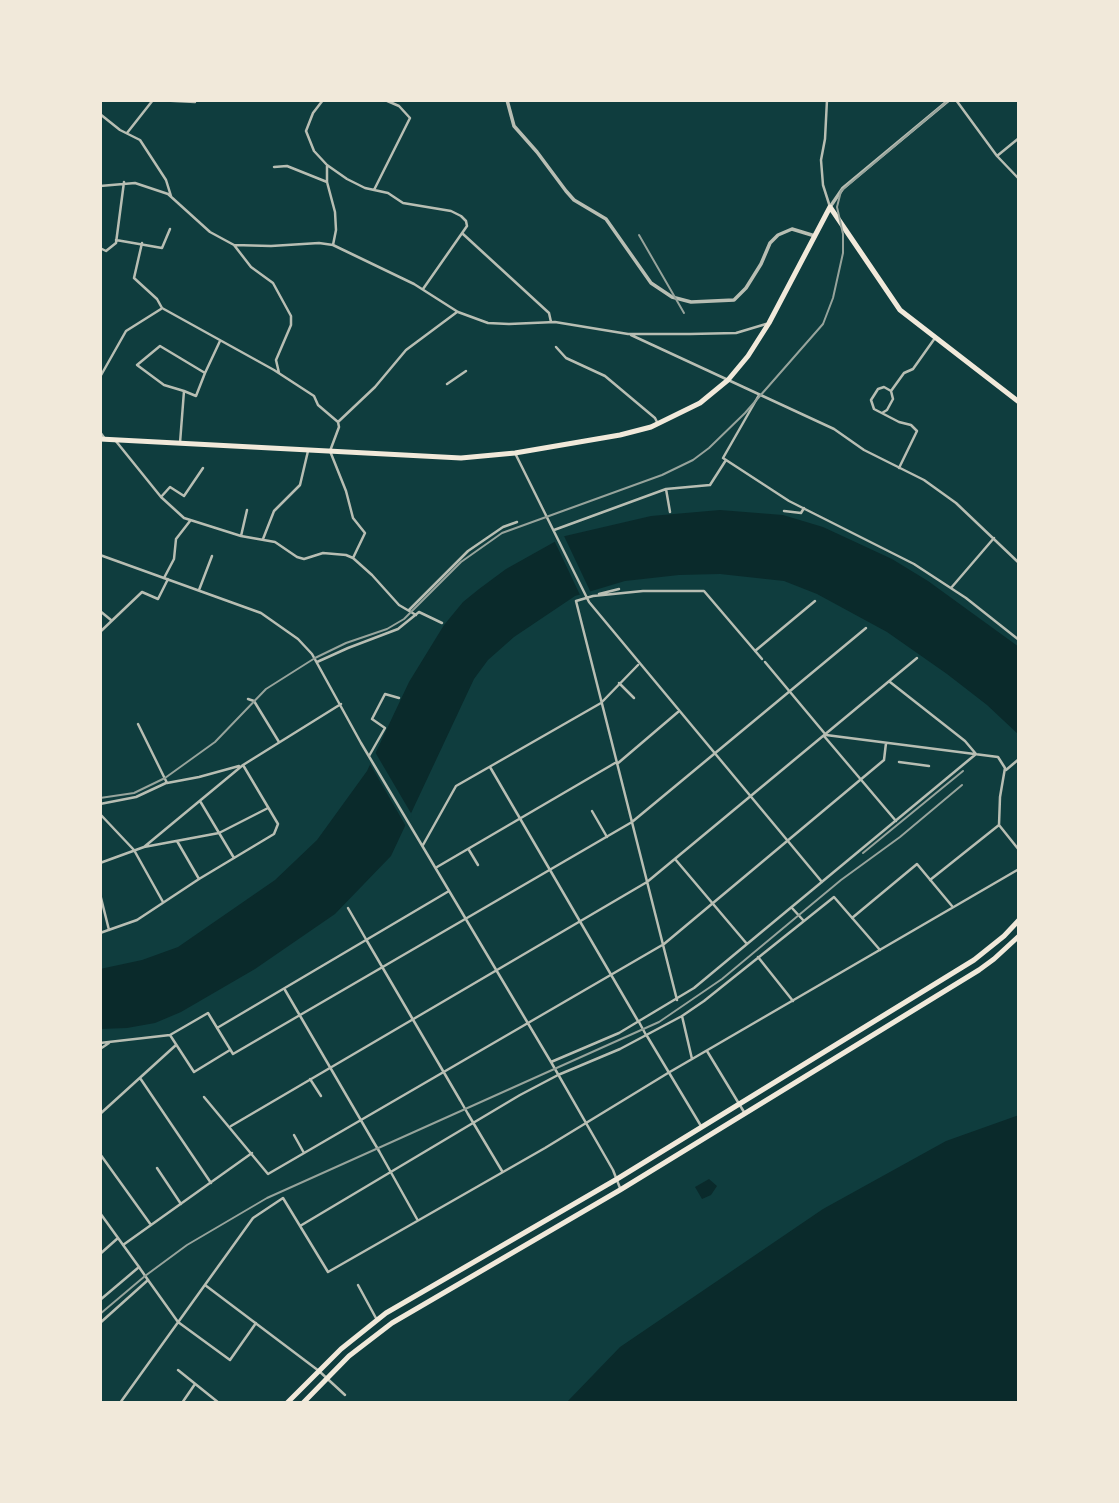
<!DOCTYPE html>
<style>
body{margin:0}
#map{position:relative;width:1119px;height:1503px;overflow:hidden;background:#0f3d3e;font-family:Quicksand,sans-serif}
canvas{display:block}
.frame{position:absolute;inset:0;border:102px solid #f1e9da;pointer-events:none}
</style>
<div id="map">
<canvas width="1119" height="1503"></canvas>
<div class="frame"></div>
</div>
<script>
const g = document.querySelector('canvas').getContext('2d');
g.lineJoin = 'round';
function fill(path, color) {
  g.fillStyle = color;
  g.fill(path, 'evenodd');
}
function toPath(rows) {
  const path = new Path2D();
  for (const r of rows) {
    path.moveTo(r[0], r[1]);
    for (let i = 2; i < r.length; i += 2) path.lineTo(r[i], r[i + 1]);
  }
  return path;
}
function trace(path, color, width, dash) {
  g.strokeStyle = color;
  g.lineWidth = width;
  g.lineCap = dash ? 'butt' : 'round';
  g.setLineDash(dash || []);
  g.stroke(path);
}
fill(toPath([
 [720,510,783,515,823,527,892,559,928,581,1019,647,1019,735,987,705,947,674,887,632,817,594,784,581,720,574,679,575,625,581,575,596,514,637,488,660,474,679,391,856,335,914,255,969,181,1012,155,1023,127,1028,100,1029,100,969,142,960,178,947,275,880,317,840,367,771,409,682,444,625,463,602,479,589,506,569,565,536,651,516],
 [1019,1115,1019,1403,566,1403,620,1347,823,1209,946,1141],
 [709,1179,717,1186,711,1195,702,1199,695,1187]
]), '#0a2a2b');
fill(toPath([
 [564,536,591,593,581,597,554,540],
 [375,752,412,815,407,828,370,764]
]), '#0f3d3e');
trace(toPath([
 [164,578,174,559,176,539,190,521],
 [899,762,929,766],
 [1006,770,1019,759],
 [348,908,367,941],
 [792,908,803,920],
 [639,1022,646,1035],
 [460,1100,468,1114],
 [373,1141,379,1151],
 [139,1267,148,1280]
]), '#b8beb3', 2.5);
trace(toPath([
 [156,100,195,102],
 [323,100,313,113,306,131,314,151,327,165,347,179,365,188,388,193,403,203,451,211,461,216,466,221,467,226,423,289],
 [827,100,825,139,821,160,823,185,830,207],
 [956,100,997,156,1019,179],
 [100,114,120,130,140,140,166,180,171,196],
 [127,133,153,100],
 [997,156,1019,138],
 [327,166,327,182,335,212,336,230,333,245],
 [274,167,287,166,327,182],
 [100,186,135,183,168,194,210,232,234,245,271,246,319,243,333,245,414,284,458,312,488,323,509,324,555,322,628,334,690,334,736,333,766,324],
 [374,190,410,118,399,106,385,100],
 [463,234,549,313,551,322],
 [116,240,162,248,170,229],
 [142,243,134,278,157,299,162,308,274,370,314,396,318,405,338,422],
 [234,245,251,267,273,283,291,316,291,325,276,360,279,373],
 [100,248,106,251,116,243,124,182],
 [631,335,834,429,864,450,924,480,956,503,1019,563],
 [556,347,566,358,605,376,655,418,658,424],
 [205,373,220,341],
 [100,377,126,331,161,309],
 [447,384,466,371],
 [891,391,904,373,913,369,935,338],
 [759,395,723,458,789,501,914,564,966,598,1019,640],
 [882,413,887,410,893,399,891,391,884,387,878,389,871,400,874,409,899,422,911,425,917,431,899,468],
 [100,432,105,439],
 [115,440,161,497,184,518,241,536,275,542,297,557,304,559,323,553,346,555,353,558,372,575,399,605,416,615],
 [180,443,184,391,196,396,205,373,160,346,137,365,164,385,184,391],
 [515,453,589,602,822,882],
 [161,497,170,487,184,496,203,468],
 [784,511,801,513,804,508],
 [670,512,666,489,710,485,726,460],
 [554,530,666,489],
 [241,536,247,510],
 [263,539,274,511,300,485,308,451],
 [100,555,261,613,298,639,312,654,361,743,551,1062,613,1170,620,1188],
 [353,558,365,533,353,518,346,491,330,451,339,427,338,422,375,387,406,350,457,312],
 [951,588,994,538],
 [199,590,212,556],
 [599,594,619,589],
 [409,610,468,551,503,527,517,522],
 [100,611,111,620],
 [100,632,142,592,158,599,168,579],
 [755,651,815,601],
 [317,662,348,648,398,629,419,612,442,623],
 [765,662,826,735,998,757,1005,768,1000,797,999,825,1019,850],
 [890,682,965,741,976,754],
 [619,683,634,698],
 [248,699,254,701,279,742],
 [138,724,167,783,199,777,239,766],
 [824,736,896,821],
 [369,756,385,728,372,719,385,694,399,698],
 [617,764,678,712],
 [490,767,638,1021],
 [100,785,100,804],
 [200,801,234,858],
 [100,804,136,797,166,783],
 [592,811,607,837],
 [100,814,134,850,163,902],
 [177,841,199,879],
 [423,845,456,786,601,703,638,665],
 [144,847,243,765,341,704],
 [469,850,478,865],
 [675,859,747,944],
 [100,863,144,847,219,833,268,808],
 [437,867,615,763],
 [930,880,999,825],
 [100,894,109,930],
 [852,918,917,864,952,906],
 [100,933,137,920,199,879,274,834,278,824,243,765],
 [367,941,460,1100],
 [758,957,793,1001],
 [285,990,373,1141],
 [677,1000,576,601,593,596,643,591,704,591,762,659],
 [682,1016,692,1059],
 [217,1028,449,891],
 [170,1035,194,1072,230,1050],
 [647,1036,701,1126],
 [100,1043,170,1035,208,1013,233,1054,632,822,866,628],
 [100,1049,109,1043],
 [707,1051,744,1112],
 [551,1062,619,1033,694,988,976,754],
 [140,1078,211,1183],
 [310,1079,321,1096],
 [204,1097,268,1174,664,944,884,760,886,743],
 [100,1114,176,1045],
 [468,1114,502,1171],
 [231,1126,647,882,917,658],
 [294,1135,304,1153],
 [379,1151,417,1219],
 [100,1154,151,1225],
 [157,1168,181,1204],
 [100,1213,139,1267,100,1300],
 [300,1226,520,1095,558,1075,620,1049,682,1016,704,1001,834,897,880,950],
 [123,1245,252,1153],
 [100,1254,118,1238],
 [205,1285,319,1371,345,1395],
 [358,1285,377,1320],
 [100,1323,148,1280,178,1322,230,1360,256,1323],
 [178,1370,219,1403],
 [120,1403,253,1218,283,1198,328,1272,545,1148,668,1073,1019,869],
 [182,1403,195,1384]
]), '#b8beb3', 2.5);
trace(toPath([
 [507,100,514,126,537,152,566,191,574,200,606,219,651,283,672,297,691,302,734,300,746,288,761,264,770,243,778,235,792,229,815,236],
 [830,207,843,188,949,100]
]), '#b8beb3', 3.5);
trace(toPath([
 [100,439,461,458,515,453,620,435,651,427,700,403,728,380,748,356,769,323,830,207,900,310,1019,402],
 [287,1403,341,1349,386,1313,617,1179,974,960,1004,936,1019,920],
 [303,1403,349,1356,392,1323,620,1190,979,970,994,959,1019,936]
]), '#f1e9da', 5);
trace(toPath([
 [100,798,134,793,165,778,215,742,266,689,315,658,346,643,387,629,404,619,461,562,502,533,662,475,693,460,709,448,745,413,823,324,833,298,843,253,843,234,837,207,841,191,949,100]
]), '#97a49c', 2);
trace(toPath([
 [639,235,684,313],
 [863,853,963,771],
 [100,1314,145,1276,187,1245,267,1198,659,1022,722,979,841,880,900,837,962,785]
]), '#97a49c', 2);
</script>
